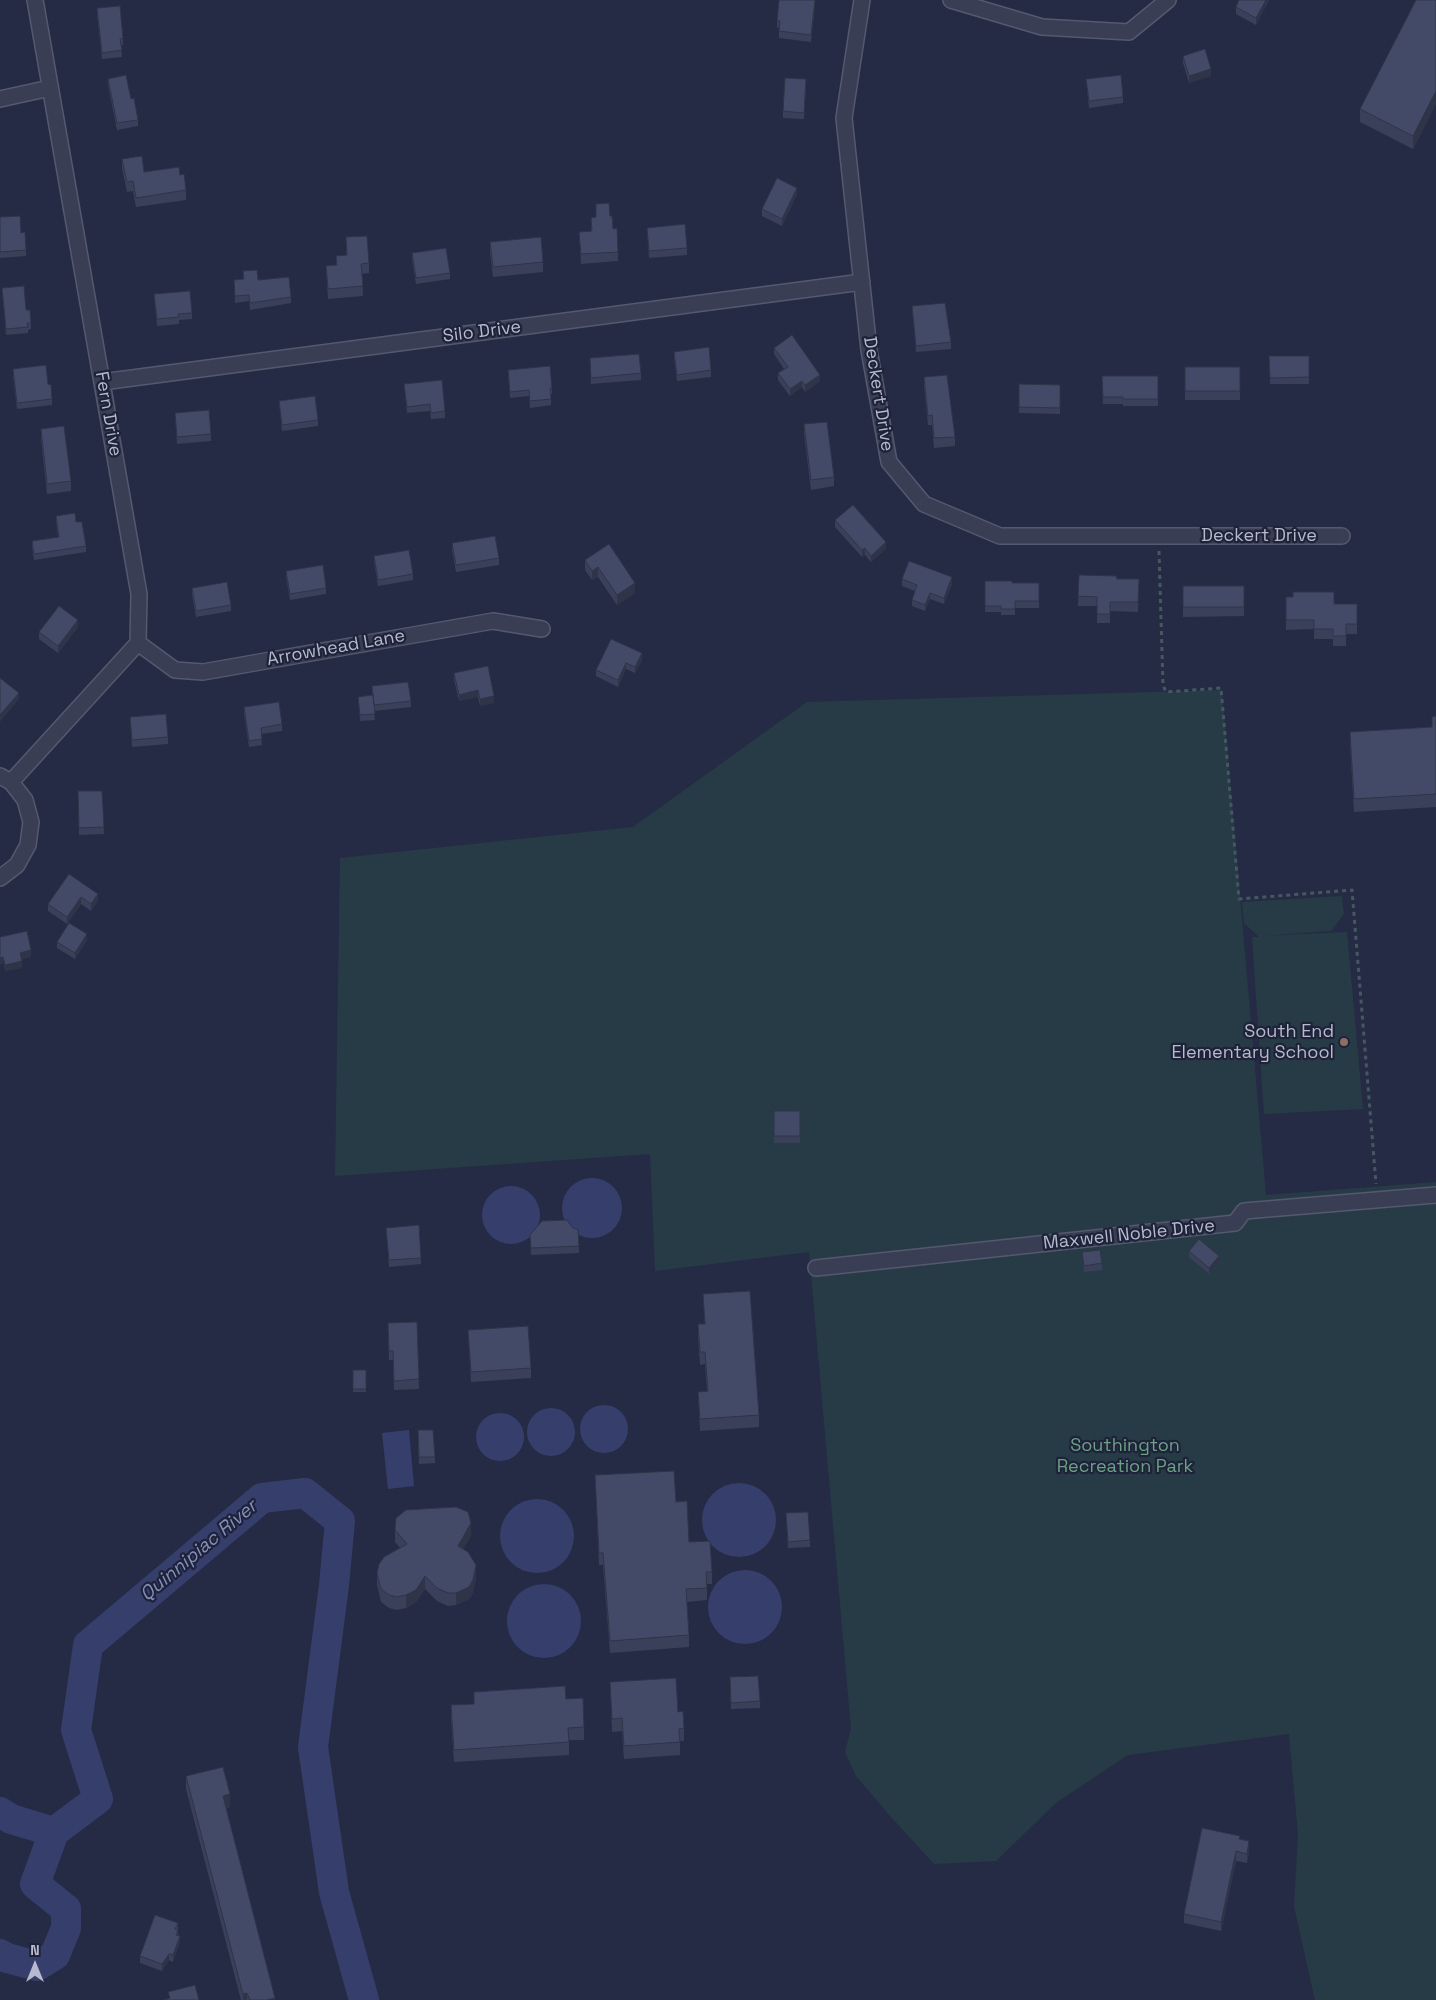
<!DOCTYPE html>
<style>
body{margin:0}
#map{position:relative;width:1436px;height:2000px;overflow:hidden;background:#252b45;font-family:"Space Grotesk",sans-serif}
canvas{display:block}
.north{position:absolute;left:10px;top:1940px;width:50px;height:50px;-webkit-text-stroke:4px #1e233a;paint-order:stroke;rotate:0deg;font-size:14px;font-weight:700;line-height:20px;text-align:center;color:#b7bace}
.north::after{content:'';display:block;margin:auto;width:18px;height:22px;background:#b7bace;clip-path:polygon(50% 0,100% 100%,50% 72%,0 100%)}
</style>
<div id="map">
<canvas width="1436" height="2000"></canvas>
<div class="north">N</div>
</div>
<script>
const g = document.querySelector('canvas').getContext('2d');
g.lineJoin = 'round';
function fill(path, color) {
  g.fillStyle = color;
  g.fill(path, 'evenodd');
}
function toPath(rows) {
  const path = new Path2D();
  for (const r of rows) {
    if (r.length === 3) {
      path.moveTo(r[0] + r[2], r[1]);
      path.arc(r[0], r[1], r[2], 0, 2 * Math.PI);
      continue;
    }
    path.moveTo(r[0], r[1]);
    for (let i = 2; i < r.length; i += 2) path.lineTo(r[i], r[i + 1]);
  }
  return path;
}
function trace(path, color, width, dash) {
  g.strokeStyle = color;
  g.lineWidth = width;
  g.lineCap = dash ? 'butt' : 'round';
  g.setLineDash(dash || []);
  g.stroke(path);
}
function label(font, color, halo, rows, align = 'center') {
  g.font = font + ' "Space Grotesk",sans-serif';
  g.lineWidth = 4.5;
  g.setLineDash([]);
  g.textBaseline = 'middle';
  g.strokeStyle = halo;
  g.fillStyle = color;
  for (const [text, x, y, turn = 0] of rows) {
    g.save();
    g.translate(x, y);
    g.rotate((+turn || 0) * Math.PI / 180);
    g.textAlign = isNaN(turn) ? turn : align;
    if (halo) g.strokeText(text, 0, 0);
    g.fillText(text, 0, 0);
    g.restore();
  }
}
fill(toPath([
 [1222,690,1266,1195,1436,1182,1436,2000,1315,2000,1294,1907,1298,1835,1289,1734,1128,1755,1057,1802,996,1861,934,1864,890,1816,856,1776,845,1752,851,1729,809,1252,655,1271,650,1154,335,1176,340,858,633,827,807,702],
 [1342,896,1344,914,1331,931,1261,936,1347,932,1363,1109,1264,1114,1252,937,1259,937,1244,923,1242,902]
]), '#273b46');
fill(toPath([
 [592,1208,30],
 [511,1215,29],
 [604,1429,24],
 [551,1432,24],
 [500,1437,24],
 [409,1430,414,1486,388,1489,382,1433],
 [739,1520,37],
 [537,1536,37],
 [745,1607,37],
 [544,1621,37]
]), '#363f6b');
trace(toPath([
 [0,1812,11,1819,54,1832,98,1799,76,1730,88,1645,262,1498,305,1493,340,1521,334,1585,313,1747,334,1892,364,2000],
 [0,1954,7,1958,37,1966,55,1955,66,1928,66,1909,35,1884,54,1832]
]), '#363f6b', 30);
const minor = toPath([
 [862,0,844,118,869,350,889,462,924,504,1000,536,1342,536],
 [951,0,1042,27,1129,32,1168,0],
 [0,99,50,88],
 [102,382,862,282],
 [138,643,175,670,203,672,493,621,542,629],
 [0,776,11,782,25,800,31,822,28,845,17,865,0,878],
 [11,782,138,643,139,594,35,0],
 [816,1268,1235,1223,1244,1211,1436,1195]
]);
trace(minor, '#55596f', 18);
trace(toPath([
 [1159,551,1163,685,1166,692,1221,688,1239,899,1352,890,1376,1184]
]), '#455862', 3, [4, 4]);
trace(minor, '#3a3e54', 15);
fill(toPath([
 [1269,0,1256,25,1236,14,1236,7],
 [1436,0,1436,104,1413,149,1360,122,1360,109],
 [815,7,811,42,779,38,779,28,777,27,777,21],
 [97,8,123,38,123,45,121,45,122,57,102,59,97,15],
 [1183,56,1211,76,1189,83,1183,63],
 [108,79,131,99,138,120,138,126,117,130,108,85],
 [1086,79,1123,97,1123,103,1089,108],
 [806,86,804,119,783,118,783,111],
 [122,159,144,172,180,175,186,190,186,200,136,207,133,191,127,192,122,168],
 [797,194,782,226,762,216,762,209],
 [596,204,610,216,618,252,618,261,581,264,579,232,591,231,591,218,596,217],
 [0,217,21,233,26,250,26,256,0,258],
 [647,228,687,248,687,255,649,258],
 [346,237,369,263,369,273,362,274,363,296,328,299,326,266,336,265,336,256,346,255],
 [490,242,543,262,543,272,493,277,490,252],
 [412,253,450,273,450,279,416,284,412,260],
 [243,271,258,280,291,297,291,303,250,310,249,301,235,303,234,280,243,279],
 [2,288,26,310,31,323,31,329,28,330,28,333,6,335],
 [154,294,192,313,192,319,179,320,179,324,157,326],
 [912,306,951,342,951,349,916,352],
 [774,348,820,381,805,392,802,387,790,396,778,380,778,373,784,369,774,354],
 [674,352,711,370,711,377,677,381,674,358],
 [1269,356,1309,356,1309,384,1270,384],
 [590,358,641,373,641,380,591,384],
 [1185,367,1240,367,1240,400,1185,400],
 [13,369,48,384,52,399,52,405,17,409,13,376],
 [508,370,552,388,552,394,551,394,551,405,530,408,529,396,510,398],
 [1102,376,1158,376,1158,406,1123,406,1123,404,1103,404],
 [924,377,955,437,955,446,934,448,932,425,928,425,924,386],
 [404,384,445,411,445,418,431,419,430,411,407,413],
 [1019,384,1060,385,1060,414,1019,413],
 [279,401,318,420,318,426,282,431],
 [175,413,211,434,211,441,177,444],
 [804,424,834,477,834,486,811,490,804,434],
 [41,429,71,481,71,491,47,494,41,439],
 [56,516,86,546,86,552,34,560,32,548,32,541,58,537,56,522],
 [835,520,886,549,871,562,865,555,862,557,835,527],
 [452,543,499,558,499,565,456,572,452,550],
 [609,544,635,593,617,605,598,577,592,580,585,570,585,560],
 [374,556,413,574,413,580,378,586,374,562],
 [286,571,326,588,326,594,290,600,286,577],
 [1079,575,1117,579,1139,579,1138,612,1110,611,1110,623,1097,623,1097,606,1078,606],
 [902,579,952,584,944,604,930,599,925,611,912,606,912,600,915,591,902,586],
 [985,581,1012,583,1039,583,1039,608,1015,608,1015,615,1001,615,1001,612,985,612],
 [1183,586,1244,586,1244,616,1183,617],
 [192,588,231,605,231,611,196,617,192,595],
 [1286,597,1334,604,1357,604,1357,634,1346,634,1346,646,1333,646,1333,639,1314,639,1314,629,1286,630],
 [78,627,58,653,39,639,39,632],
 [611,639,642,660,635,673,626,669,618,687,596,676,596,670],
 [454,673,494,703,480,706,478,697,459,701,454,680],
 [372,686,411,701,411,707,374,711,375,720,360,721,358,697,372,695],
 [244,707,282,724,282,731,261,734,262,745,249,747,244,714],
 [1436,716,1436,807,1354,812,1350,745,1350,732,1432,727,1432,717],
 [130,717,168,737,168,744,132,747],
 [78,791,102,791,104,834,79,835],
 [69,874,98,901,91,911,81,904,67,924,48,911,48,904],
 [0,937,31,957,21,959,22,968,5,971],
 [87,940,75,959,57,948,57,942],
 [774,1111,800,1111,800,1143,774,1143],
 [572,1227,578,1230,579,1253,531,1255,530,1235],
 [386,1228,421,1258,421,1264,389,1267],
 [1189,1251,1219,1263,1209,1274,1189,1257],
 [1082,1252,1102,1263,1102,1270,1084,1272],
 [703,1294,759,1415,759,1427,700,1431,698,1392,707,1392,705,1364,700,1365,698,1337,698,1324,705,1324],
 [417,1322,419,1389,394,1390,393,1360,389,1360,388,1323],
 [468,1330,531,1368,531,1378,471,1382],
 [353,1370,366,1370,366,1392,353,1392],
 [418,1437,435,1457,435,1463,419,1464],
 [595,1475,676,1502,689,1542,712,1572,712,1584,707,1584,707,1600,687,1602,689,1635,689,1647,610,1653,603,1565,599,1565],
 [786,1513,810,1540,810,1547,788,1548],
 [395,1530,471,1536,463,1549,476,1578,473,1593,469,1599,456,1605,448,1606,437,1601,425,1589,416,1602,406,1608,397,1610,389,1608,381,1602,377,1585,377,1573,400,1548,395,1542],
 [610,1682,678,1712,684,1728,684,1741,680,1741,680,1755,624,1759,622,1731,612,1732],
 [730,1684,760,1701,760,1708,731,1709],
 [474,1692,566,1699,584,1727,584,1740,569,1740,569,1755,454,1762,451,1718,451,1705,474,1704],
 [186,1776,230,1807,226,1808,275,2000,241,2000,186,1789],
 [1240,1839,1249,1851,1247,1863,1236,1861,1221,1931,1184,1923,1184,1914],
 [178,1923,178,1935,180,1942,173,1962,169,1960,162,1971,140,1963,140,1956]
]), '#3a4059');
fill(toPath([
 [815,0,815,7,811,42,811,35],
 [1266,0,1269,0,1256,25,1256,18],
 [1211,69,1211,76,1189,83,1189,76],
 [1436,91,1436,104,1413,149,1413,136],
 [797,188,797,194,782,226,782,219],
 [820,375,820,381,805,392,805,385],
 [802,381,802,387,790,396,790,389],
 [886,542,886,549,871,562,871,556],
 [865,548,865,555,862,557,862,550],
 [598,567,598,577,592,580,592,571],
 [952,577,952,584,944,604,944,598],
 [635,583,635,593,617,605,617,595],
 [930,593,930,599,925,611,925,605],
 [78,620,78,627,58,653,58,646],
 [642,653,642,660,635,673,635,667],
 [626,663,626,669,618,687,618,680],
 [478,690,478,697,459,701,459,695],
 [19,693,19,699,0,722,0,715],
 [494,696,494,703,480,706,480,699],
 [98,894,98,901,91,911,91,904],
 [81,897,81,904,67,924,67,917],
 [87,934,87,940,75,959,75,953],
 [31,950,31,957,20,960,20,953],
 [3,957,3,964,0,965,0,958],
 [22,961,22,968,5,971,5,965],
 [1219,1256,1219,1263,1209,1274,1209,1268],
 [471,1523,471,1536,458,1559,458,1546],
 [476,1565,476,1578,473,1593,469,1599,456,1605,456,1593],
 [425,1576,425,1589,416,1602,406,1608,406,1595],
 [230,1794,230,1807,223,1809,223,1796],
 [1249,1841,1249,1851,1247,1863,1247,1854],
 [1236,1851,1236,1861,1221,1931,1221,1922],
 [180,1936,180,1942,173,1962,173,1955],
 [169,1954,169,1960,162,1971,162,1964],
 [247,1993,247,2000,243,2000,243,1994],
 [275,1998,275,2000,266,2000]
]), '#2f3448');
const building = toPath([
 [779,0,815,0,811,35,779,31,780,21,777,21,779,0],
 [1239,0,1266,0,1256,18,1236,7,1239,0],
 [1416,0,1436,0,1436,91,1413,136,1360,109,1416,0],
 [120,6,123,38,120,39,122,50,102,53,97,8,120,6],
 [1205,49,1211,69,1189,76,1183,56,1205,49],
 [126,75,131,99,134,98,138,120,117,123,108,79,126,75],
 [1121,75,1123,97,1089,101,1086,79,1121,75],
 [785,78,806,79,804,113,783,111,785,78],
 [142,156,144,172,179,167,180,175,184,174,186,190,136,198,133,181,127,182,122,159,142,156],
 [777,178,797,188,782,219,762,209,777,178],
 [609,203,610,216,612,216,613,229,617,228,618,252,581,254,579,232,592,231,591,218,596,217,596,204,609,203],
 [20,216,21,233,25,232,26,250,0,252,0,217,20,216],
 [685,224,687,248,649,251,647,228,685,224],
 [367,236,369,263,361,264,363,286,328,289,326,266,337,265,336,256,347,255,346,237,367,236],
 [541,237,543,262,493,267,490,242,541,237],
 [446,248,450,273,416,278,412,253,446,248],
 [257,270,258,280,289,277,291,297,250,303,249,295,235,296,234,280,244,279,243,271,257,270],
 [24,286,26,310,30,310,31,323,27,323,28,327,6,329,2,288,24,286],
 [190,291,192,313,178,314,179,317,157,319,154,294,190,291],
 [945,303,951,342,916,346,912,306,945,303],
 [792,335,820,375,805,385,802,381,790,389,778,373,788,367,774,348,792,335],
 [709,347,711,370,677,375,674,352,709,347],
 [639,354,641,373,591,378,590,358,639,354],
 [1269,356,1309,356,1309,377,1270,378,1269,356],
 [46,365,48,384,51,385,52,399,17,403,13,369,46,365],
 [550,366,552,388,550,388,551,399,530,401,529,390,510,392,508,370,550,366],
 [1185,367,1240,367,1240,391,1185,391,1185,367],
 [947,375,955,437,934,438,932,415,928,416,924,377,947,375],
 [1102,376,1158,376,1158,399,1123,399,1123,397,1103,397,1102,376],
 [442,380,445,411,431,413,430,404,407,407,404,384,442,380],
 [1019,384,1060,385,1060,408,1019,407,1019,384],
 [315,396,318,420,282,425,279,401,315,396],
 [209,410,211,434,177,437,175,413,209,410],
 [827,422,834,477,811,480,804,424,827,422],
 [64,426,71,481,47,484,41,429,64,426],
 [853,505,886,542,871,556,865,548,862,550,835,520,853,505],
 [75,513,76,522,82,522,86,546,34,554,32,541,59,537,56,516,75,513],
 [495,536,499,558,456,565,452,543,495,536],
 [609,544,635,583,617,595,598,567,592,571,585,560,609,544],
 [409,550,413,574,378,580,374,556,409,550],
 [909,561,952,577,944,598,930,593,925,605,912,600,917,585,902,579,909,561],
 [323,565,326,588,290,594,286,571,323,565],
 [1079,575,1116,576,1117,579,1139,579,1138,602,1110,602,1110,614,1097,614,1097,597,1078,596,1079,575],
 [985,581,1012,581,1012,583,1039,583,1039,601,1015,601,1015,609,1001,609,1001,606,985,606,985,581],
 [227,582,231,605,196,611,192,588,227,582],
 [1183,586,1244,586,1244,607,1183,607,1183,586],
 [1293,592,1334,592,1334,604,1357,604,1357,624,1346,624,1346,636,1333,636,1333,629,1314,629,1314,620,1286,620,1286,597,1293,597,1293,592],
 [59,606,78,620,58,646,39,632,59,606],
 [611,639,642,653,635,667,626,663,618,680,596,670,611,639],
 [488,666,494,696,480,699,478,690,459,695,454,673,488,666],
 [0,678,19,693,0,715,0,678],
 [408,682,411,701,374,705,372,686,408,682],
 [373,695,375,714,360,715,358,697,373,695],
 [279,702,282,724,261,728,262,739,249,741,244,707,279,702],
 [166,714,168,737,132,740,130,717,166,714],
 [1436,716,1436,794,1354,799,1350,732,1432,727,1432,717,1436,716],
 [78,791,102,791,104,827,79,828,78,791],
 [69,874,98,894,91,904,81,897,67,917,48,904,69,874],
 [69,923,87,934,75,953,57,942,69,923],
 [27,931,31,950,20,953,22,961,5,965,3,957,0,958,0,937,27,931],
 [774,1111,800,1111,800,1136,774,1136,774,1111],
 [567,1220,572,1227,578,1230,579,1246,531,1248,530,1235,542,1221,567,1220],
 [419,1225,421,1258,389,1260,386,1228,419,1225],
 [1199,1239,1219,1256,1209,1268,1189,1251,1199,1239],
 [1100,1250,1102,1263,1084,1266,1082,1252,1100,1250],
 [750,1291,759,1415,700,1419,698,1392,708,1391,705,1352,700,1352,698,1324,705,1324,703,1294,750,1291],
 [417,1322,419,1379,394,1381,393,1351,389,1351,388,1323,417,1322],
 [528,1326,531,1368,471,1372,468,1330,528,1326],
 [353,1370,366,1370,366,1389,353,1389,353,1370],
 [418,1430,433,1430,435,1457,419,1457,418,1430],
 [674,1471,676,1502,687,1501,689,1542,710,1541,712,1572,706,1572,707,1588,686,1589,689,1635,610,1641,603,1553,599,1553,595,1475,674,1471],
 [456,1507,468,1512,471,1523,458,1546,468,1552,476,1565,473,1580,469,1587,456,1593,448,1593,437,1588,425,1576,416,1590,406,1595,397,1597,389,1595,381,1589,377,1573,379,1564,384,1557,407,1544,395,1530,396,1518,406,1510,456,1507],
 [808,1512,810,1540,788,1542,786,1513,808,1512],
 [758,1676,760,1701,731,1703,730,1677,758,1676],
 [676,1678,678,1712,683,1711,684,1728,679,1729,680,1742,624,1746,622,1718,612,1719,610,1682,676,1678],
 [565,1686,566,1699,583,1698,584,1727,568,1728,569,1742,454,1750,451,1705,474,1704,474,1692,565,1686],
 [223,1767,230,1794,223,1796,275,1998,266,2000,250,2000,247,1993,243,1994,186,1776,223,1767],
 [1202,1828,1240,1836,1239,1839,1249,1841,1247,1854,1236,1851,1221,1922,1184,1914,1202,1828],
 [155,1915,178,1923,175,1929,178,1930,176,1935,180,1936,173,1955,169,1954,162,1964,140,1956,155,1915],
 [195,1985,199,2000,164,2000,170,1998,168,1992,195,1985]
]);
fill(building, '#434a67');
trace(building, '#2f3448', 1);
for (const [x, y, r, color] of [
 [1344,1042,5,"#8d6e63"]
]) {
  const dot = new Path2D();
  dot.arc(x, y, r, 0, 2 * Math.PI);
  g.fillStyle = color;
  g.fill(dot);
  trace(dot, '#1e233a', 2);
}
label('18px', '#b7bace', '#1e233a', [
 ["Silo Drive",482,332,-7],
 ["Deckert Drive",878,394,81],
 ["Fern Drive",108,414,80],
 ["Deckert Drive",1259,536],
 ["Arrowhead Lane",336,648,-10],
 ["Maxwell Noble Drive",1129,1235,-6]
]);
label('18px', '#b7bace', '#1e233a', [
 ["South End",1334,1032],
 ["Elementary School",1334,1053]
], 'right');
label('18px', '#6ca185', '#1e233a', [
 ["Southington",1125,1446],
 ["Recreation Park",1125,1467]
]);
label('italic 19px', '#848ebb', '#1e233a', [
 ["Quinnipiac River",199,1551,-40]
]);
</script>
